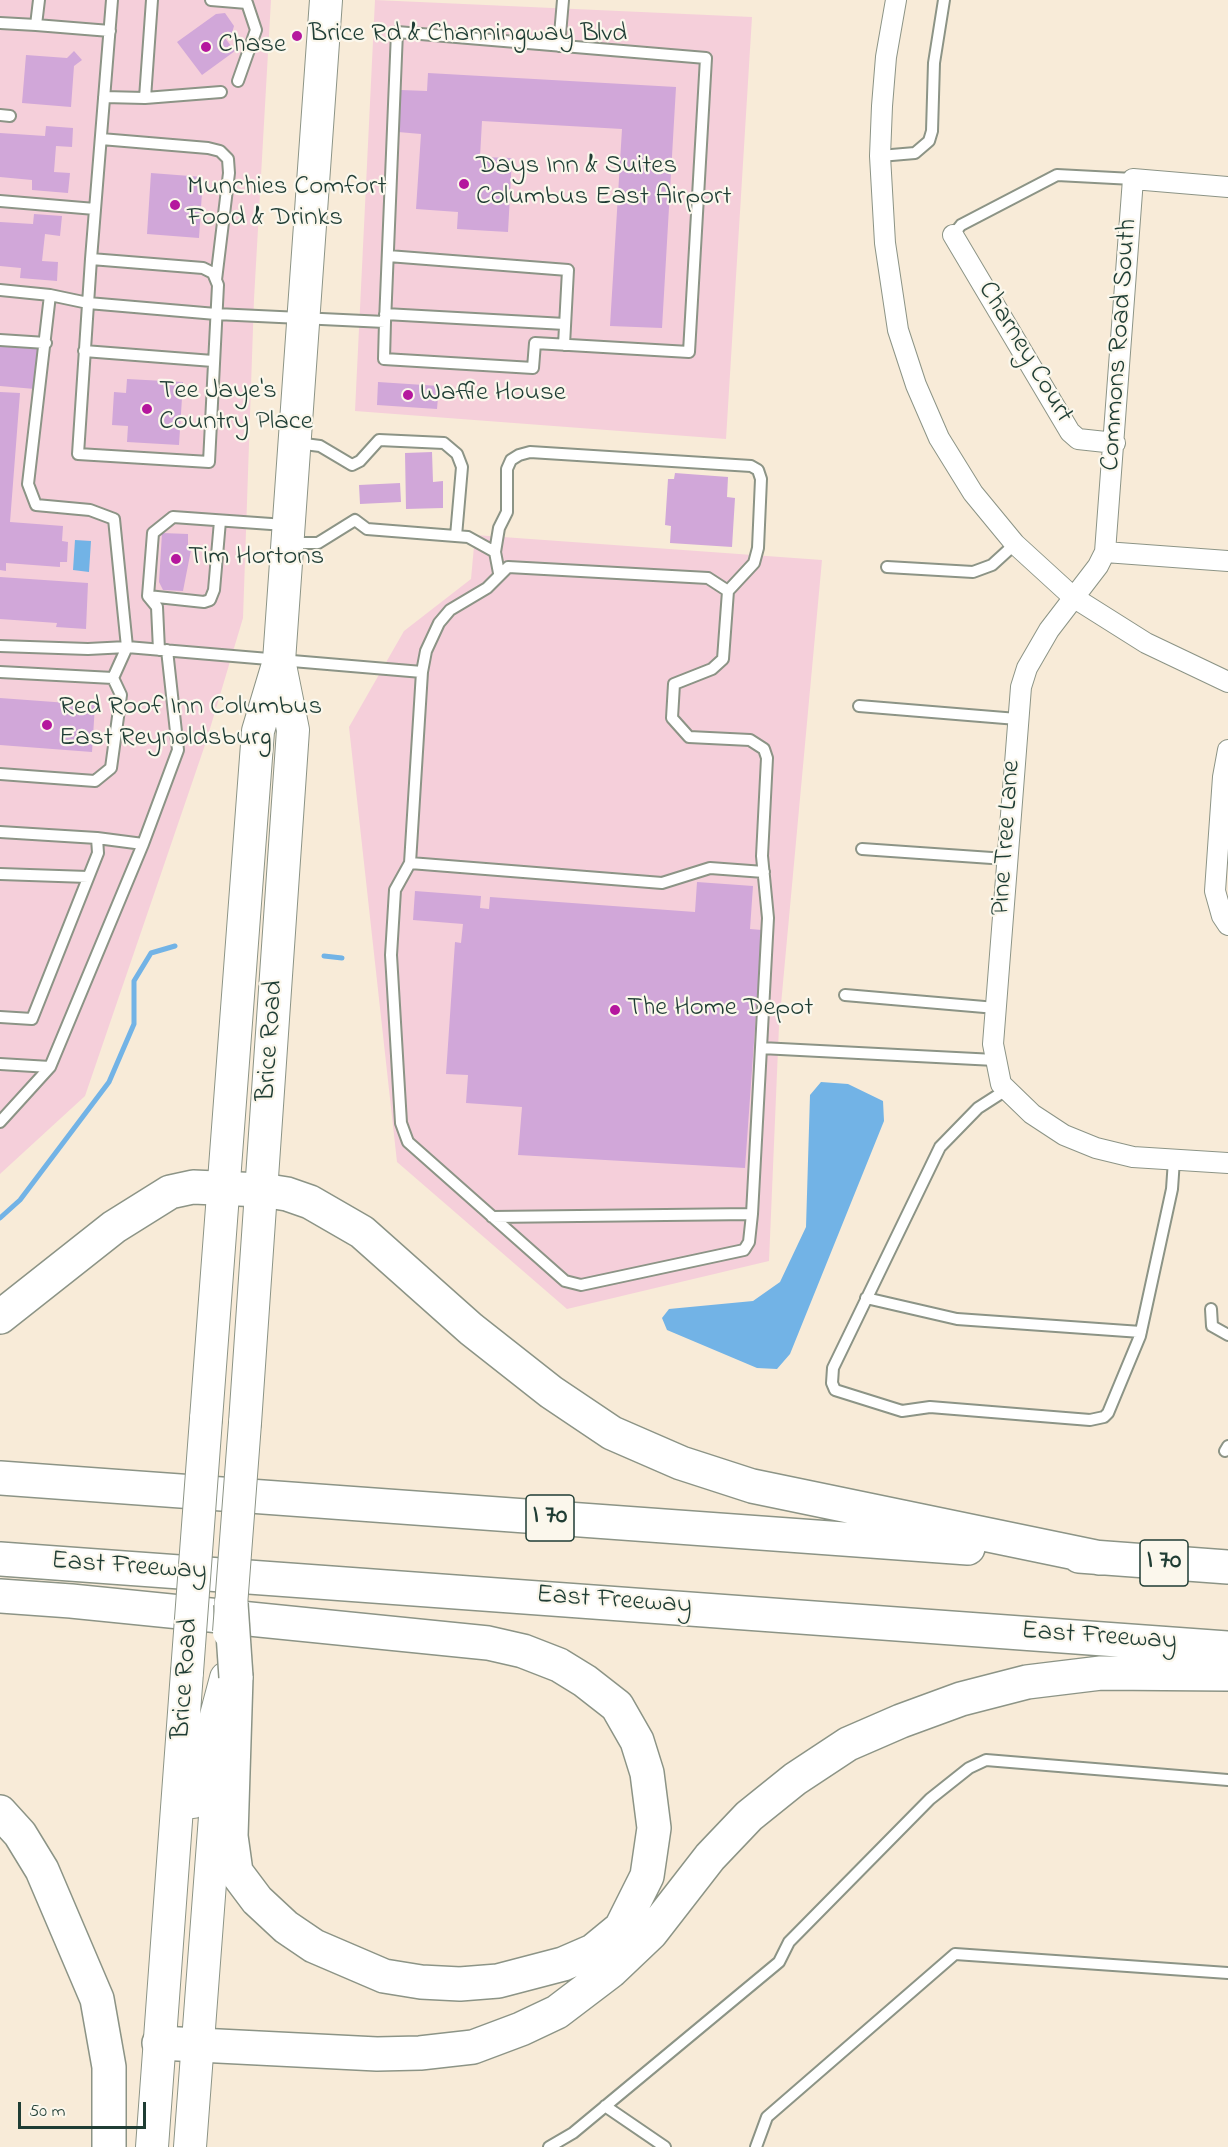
<!DOCTYPE html>
<style>
body{margin:0}
#map{position:relative;width:1228px;height:2147px;overflow:hidden;background:#f8ebd8;font-family:"Indie Flower",sans-serif}
canvas{display:block}
.scale{position:absolute;left:18px;top:2102px;width:128px;height:27px;box-sizing:border-box;border:3px solid #1f3d34;border-top:0;padding-left:8px;font-size:18px;line-height:21px;white-space:nowrap;color:#1f3d34;-webkit-text-stroke:4px #fbf7ec;paint-order:stroke}
</style>
<div id="map">
<canvas width="1228" height="2147"></canvas>
<div class="scale">50 m</div>
</div>
<script>
const g = document.querySelector('canvas').getContext('2d');
g.lineJoin = 'round';
function fill(path, color) {
  g.fillStyle = color;
  g.fill(path, 'evenodd');
}
function toPath(rows) {
  const path = new Path2D();
  for (const r of rows) {
    path.moveTo(r[0], r[1]);
    for (let i = 2; i < r.length; i += 2) path.lineTo(r[i], r[i + 1]);
  }
  return path;
}
function trace(path, color, width, dash) {
  g.strokeStyle = color;
  g.lineWidth = width;
  g.lineCap = dash ? 'butt' : 'round';
  g.setLineDash(dash || []);
  g.stroke(path);
}
function label(font, color, halo, rows, align = 'center') {
  g.font = font + ' "Indie Flower",sans-serif';
  g.lineWidth = 4.5;
  g.setLineDash([]);
  g.textBaseline = 'middle';
  g.strokeStyle = halo;
  g.fillStyle = color;
  for (const [text, x, y, turn = 0] of rows) {
    g.save();
    g.translate(x, y);
    g.rotate((+turn || 0) * Math.PI / 180);
    g.textAlign = isNaN(turn) ? turn : align;
    if (halo) g.strokeText(text, 0, 0);
    g.fillText(text, 0, 0);
    g.restore();
  }
}
fill(toPath([
 [0,0,271,0,254,299,243,618,206,742,85,1096,0,1174],
 [375,0,752,17,726,439,355,411],
 [475,535,822,560,779,1026,769,1261,567,1309,397,1162,349,727,404,631,471,579]
]), '#f5cfda');
fill(toPath([
 [75,540,91,541,89,572,73,570],
 [821,1082,848,1084,883,1101,884,1121,790,1354,777,1369,757,1368,667,1330,662,1318,669,1309,753,1301,780,1282,806,1227,810,1095]
]), '#72b3e6');
trace(toPath([
 [324,956,342,958],
 [0,1218,20,1200,109,1082,134,1024,134,981,151,953,175,946]
]), '#72b3e6', 5);
fill(toPath([
 [225,13,234,26,232,33,225,38,235,51,202,75,177,42,216,14],
 [74,51,82,60,74,66,71,107,22,103,26,55,67,58],
 [428,73,676,87,662,328,610,326,622,129,482,121,480,157,512,158,508,232,457,229,458,212,416,209,421,134,398,132,401,90,427,91],
 [46,126,73,128,72,147,56,146,54,172,70,173,68,193,32,190,32,180,0,177,0,133,45,136],
 [151,173,203,177,199,238,147,234],
 [34,214,62,216,60,236,45,234,42,261,58,262,57,281,20,278,21,268,0,266,0,222,33,224],
 [0,346,38,349,35,389,0,386],
 [127,379,183,382,179,445,127,442,128,426,112,425,114,392,126,393],
 [378,382,439,386,437,409,377,405],
 [0,392,20,393,10,522,63,526,62,541,68,542,67,562,60,562,60,567,6,563,6,571,0,570],
 [432,452,433,482,443,481,443,508,406,509,405,453],
 [675,473,728,477,727,497,735,498,732,547,670,543,671,526,665,525,668,479,674,479],
 [400,483,401,502,360,504,359,485],
 [162,533,188,534,188,546,191,550,183,591,163,590,159,582],
 [0,577,88,583,86,629,56,627,57,623,0,619],
 [0,698,95,705,92,752,0,745],
 [697,882,753,886,750,929,762,930,745,1168,518,1155,522,1107,466,1103,468,1075,446,1074,455,942,461,943,463,924,413,920,415,891,481,896,480,908,489,909,490,897,695,912]
]), '#d1a7d9');
const lane = toPath([
 [39,0,36,25,110,31],
 [211,0,247,3,256,30,238,81],
 [0,23,36,25],
 [559,46,563,0],
 [104,97,145,98,152,0],
 [145,98,221,92],
 [0,115,10,116],
 [101,139,208,148,220,151,228,159,229,173,216,280],
 [880,156,915,153,929,141,932,131,934,63,944,0],
 [0,201,95,209],
 [953,235,961,225,1057,175,1133,179],
 [388,256,568,270,564,345],
 [91,259,203,268,213,273,218,285,209,462,78,454,91,259,112,0],
 [0,290,50,295,88,303,216,314,385,322,384,359,533,368,535,343,689,352,706,58,397,32,385,322],
 [385,314,565,324],
 [0,340,46,343],
 [84,351,213,361],
 [297,443,320,446,352,465,360,461,379,440,444,443,457,454,462,467,456,536],
 [290,543,318,543,355,520,367,529,468,537,495,552],
 [887,567,973,572,992,565,1015,544],
 [499,573,495,552,499,528,507,512,507,469,511,460,519,455,530,452,751,466,758,470,761,479,758,548,754,563,728,591],
 [148,596,204,602,210,600,214,590,220,521],
 [0,646,88,649,127,647,422,672,426,651,439,623,450,610,487,588,508,567,708,578,728,591,723,659,712,669,674,684,672,718,689,737,750,740,764,749,767,758,762,856,768,918,752,1214,749,1242,744,1250,581,1285,565,1281,408,1142,401,1123,391,955,395,890,410,863,422,672],
 [159,650,157,607,148,596,153,533,173,517,285,525],
 [0,672,113,678,127,647,114,519,90,510,36,505,28,484,50,295],
 [859,706,1017,719],
 [0,774,95,781,111,768,121,695,113,678],
 [0,832,97,838,98,853,32,1019,0,1017],
 [97,838,143,844,178,750,167,650],
 [862,849,1006,859],
 [410,863,662,883,710,868,764,872],
 [0,874,88,877],
 [845,995,996,1008],
 [761,1048,995,1060],
 [0,1064,50,1067],
 [1006,1090,978,1108,940,1147,833,1368,832,1383,835,1390,902,1411,930,1407,1090,1420,1104,1417,1108,1413,1140,1336,1172,1189,1174,1160],
 [0,1122,50,1067,143,844],
 [492,1217,752,1214],
 [866,1298,957,1319,1141,1332],
 [1211,1309,1212,1326,1228,1335],
 [1225,1451,1228,1446],
 [605,2106,665,2147],
 [549,2147,573,2133,779,1962,789,1942,930,1799,969,1768,986,1760,1228,1780],
 [756,2147,767,2117,955,1954,1228,1973]
]);
const street = toPath([
 [896,0,886,57,882,106,880,156,885,243,898,330,916,385,939,438,973,493,1015,544,1073,597,1146,643,1228,682],
 [1228,187,1133,179,1105,552,1098,566,1049,630,1027,668,1021,687,993,1044,1001,1084,1032,1114,1064,1135,1096,1148,1133,1157,1228,1163],
 [953,235,1070,432,1078,439,1115,443],
 [1105,552,1228,561],
 [1228,750,1223,777,1215,891,1222,916,1228,925]
]);
const primary = toPath([
 [206,1419,258,731,279,661,326,0],
 [245,1423,293,730,280,665],
 [193,1802,226,1678],
 [152,2147,187,1672],
 [190,2147,218,1777]
]);
const highway = toPath([
 [0,1317,114,1227,170,1192,193,1187,262,1190,287,1194,310,1202,362,1232,471,1329,551,1392,612,1433,681,1463,752,1486,1100,1558],
 [0,1478,968,1548],
 [1079,1556,1228,1567],
 [0,1559,1228,1648],
 [0,1596,71,1601,488,1643,523,1651,559,1665,585,1681,617,1706,637,1741,647,1773,654,1828,647,1876,621,1928,593,1951,563,1964,498,1981,460,1984,421,1982,384,1976,314,1946,286,1927,257,1900,236,1872,231,1836,236,1677],
 [0,1812,20,1834,42,1870,97,1999,109,2067,109,2147],
 [159,2043,377,2054,420,2053,473,2047,521,2029,557,2012,611,1971,651,1933,710,1857,749,1816,795,1779,848,1744,901,1721,961,1699,1027,1682,1101,1673,1228,1674]
]);
trace(lane, '#8c9486', 14);
trace(street, '#8c9486', 22);
trace(primary, '#8c9486', 34);
trace(highway, '#8c9486', 36);
trace(lane, '#fff', 10);
trace(street, '#fff', 20);
trace(primary, '#fff', 32);
trace(highway, '#fff', 33);
const primaryBridge = toPath([
 [229,1632,245,1423],
 [187,1672,206,1419]
]);
const highwayBridge = toPath([
 [231,1604,236,1677]
]);
trace(primaryBridge, '#8c9486', 34, []);
trace(highwayBridge, '#8c9486', 36, []);
trace(primaryBridge, '#fff', 32);
trace(highwayBridge, '#fff', 33);
for (const [x, y, r, color] of [
 [297,36,6,"#b5179e"],
 [206,47,6,"#b5179e"],
 [464,184,6,"#b5179e"],
 [175,205,6,"#b5179e"],
 [408,395,6,"#b5179e"],
 [147,409,6,"#b5179e"],
 [176,559,6,"#b5179e"],
 [47,725,6,"#b5179e"],
 [615,1010,6,"#b5179e"]
]) {
  const dot = new Path2D();
  dot.arc(x, y, r, 0, 2 * Math.PI);
  g.fillStyle = color;
  g.fill(dot);
  trace(dot, '#fbf7ec', 2);
}
for (const [x, y, w] of [
 [550,1518,48],
 [1164,1563,48]
]) {
  const box = new Path2D();
  box.roundRect(x - w / 2, y - 23, w, 46, 4.5);
  g.fillStyle = '#fbf7ec';
  g.fill(box);
  trace(box, '#1f3d34', 1.5);
}
label('bold 26px', '#1f3d34', null, [
 ["I 70",550,1518],
 ["I 70",1164,1563]
]);
label('27px', '#1f3d34', '#fbf7ec', [
 ["Brice Rd & Channingway Blvd",309,36],
 ["Chase",218,47],
 ["Days Inn & Suites",476,168],
 ["Columbus East Airport",476,199],
 ["Munchies Comfort",187,189],
 ["Food & Drinks",187,220],
 ["Tee Jaye's",159,393],
 ["Country Place",159,424],
 ["Waffle House",420,395],
 ["Tim Hortons",188,559],
 ["Red Roof Inn Columbus",59,709],
 ["East Reynoldsburg",59,740],
 ["The Home Depot",627,1010]
], 'left');
label('27px', '#1f3d34', '#fbf7ec', [
 ["Commons Road South",1121,345,-86],
 ["Charney Court",1024,353,59],
 ["Pine Tree Lane",1008,838,-86],
 ["Brice Road",272,1041,-86],
 ["East Freeway",129,1568,4],
 ["East Freeway",614,1602,4],
 ["East Freeway",1099,1638,4],
 ["Brice Road",187,1679,-86]
]);
</script>
